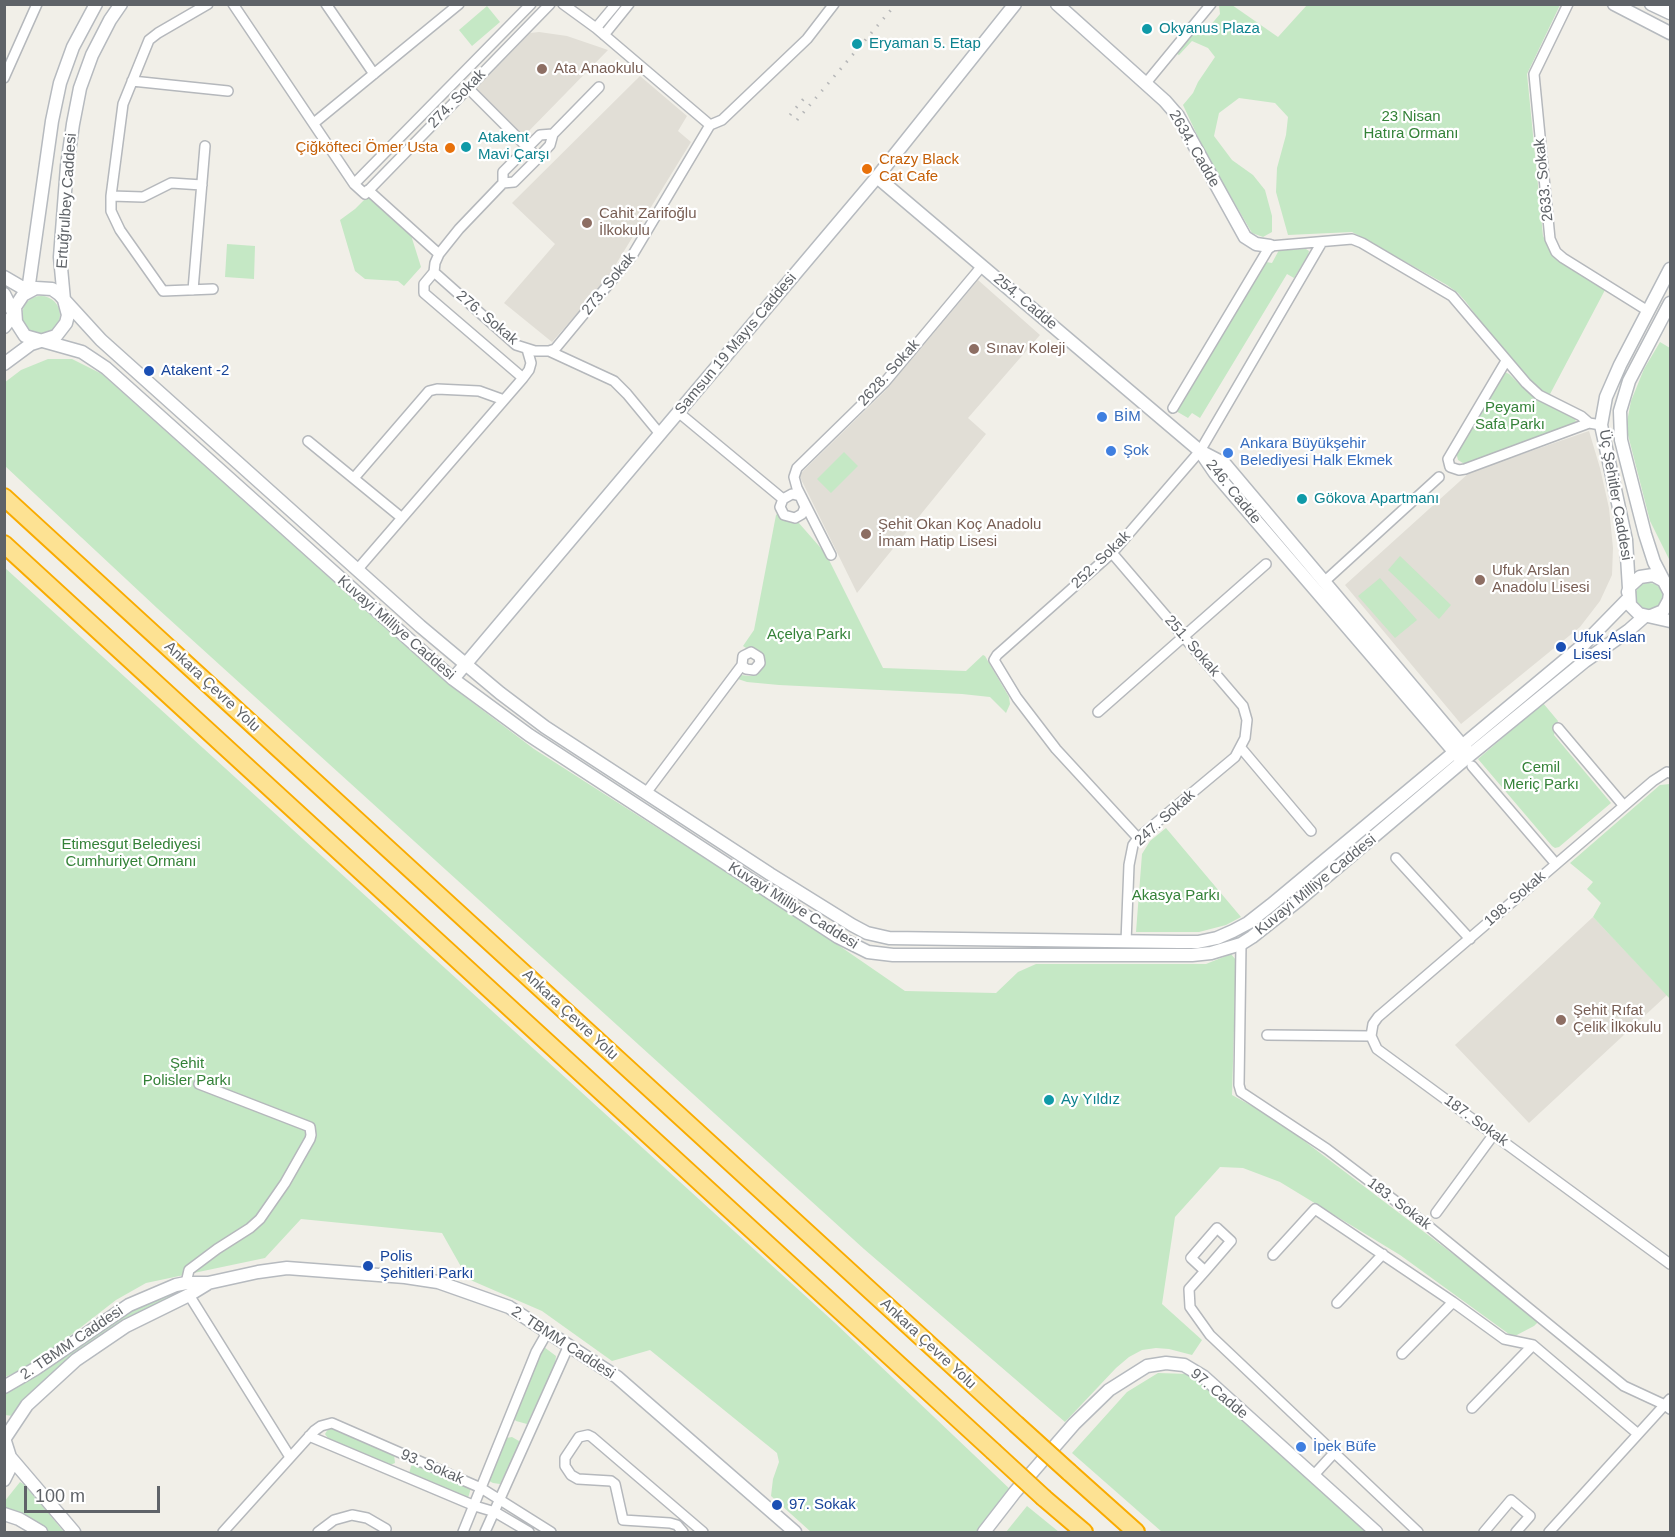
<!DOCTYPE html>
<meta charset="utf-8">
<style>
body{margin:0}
#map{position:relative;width:1675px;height:1537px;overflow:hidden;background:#f1efe8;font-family:Arial,sans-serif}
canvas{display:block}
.frame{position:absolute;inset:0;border:6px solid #5f6368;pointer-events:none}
.scale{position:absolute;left:24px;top:1486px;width:136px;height:27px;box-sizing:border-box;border:3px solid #5f6368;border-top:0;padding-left:8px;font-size:18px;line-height:21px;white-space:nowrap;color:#5f6368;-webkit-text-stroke:4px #fff;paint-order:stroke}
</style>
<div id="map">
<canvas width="1675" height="1537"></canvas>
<div class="frame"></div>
<div class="scale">100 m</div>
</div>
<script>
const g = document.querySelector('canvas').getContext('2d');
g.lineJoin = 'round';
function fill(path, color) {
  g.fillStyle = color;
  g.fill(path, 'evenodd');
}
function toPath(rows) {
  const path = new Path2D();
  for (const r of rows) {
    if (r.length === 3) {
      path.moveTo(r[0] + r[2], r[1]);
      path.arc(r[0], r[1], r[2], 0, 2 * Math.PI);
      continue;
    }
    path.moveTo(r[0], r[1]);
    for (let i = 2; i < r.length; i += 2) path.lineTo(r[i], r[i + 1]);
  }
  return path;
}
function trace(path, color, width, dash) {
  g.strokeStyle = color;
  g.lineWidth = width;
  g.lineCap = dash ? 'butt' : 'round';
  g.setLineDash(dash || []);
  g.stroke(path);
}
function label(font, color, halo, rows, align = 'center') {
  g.font = font + ' Arial,sans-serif';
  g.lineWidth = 4.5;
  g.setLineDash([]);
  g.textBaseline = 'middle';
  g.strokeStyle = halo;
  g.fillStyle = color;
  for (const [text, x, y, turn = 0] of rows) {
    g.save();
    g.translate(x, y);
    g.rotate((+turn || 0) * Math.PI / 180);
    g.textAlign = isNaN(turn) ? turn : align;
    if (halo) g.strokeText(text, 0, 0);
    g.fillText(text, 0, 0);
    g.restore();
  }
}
fill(toPath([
 [539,32,567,36,608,50,524,136,476,88,530,33],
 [640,76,687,116,678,131,691,142,605,282,552,342,504,303,555,244,512,203],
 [978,280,1040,335,968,418,986,434,857,593,799,475,885,391],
 [1589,431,1600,468,1609,508,1613,548,1612,575,1600,601,1580,627,1461,724,1345,585,1470,472],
 [1593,917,1667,995,1529,1123,1455,1045]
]), '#e1ded6');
fill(toPath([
 [1219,5,1232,5,1278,37,1307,5,1560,5,1527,74,1543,236,1555,258,1605,290,1549,396,1518,372,1466,302,1458,293,1447,285,1352,232,1288,235,1276,192,1277,168,1286,135,1288,117,1275,103,1239,98,1219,113,1214,136,1232,160,1253,175,1265,190,1272,216,1272,232,1263,237,1252,233,1206,154,1183,105,1193,93,1198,82,1215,57,1208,48,1192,41,1179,55,1175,53,1198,28,1209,27,1220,14],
 [487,6,500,22,472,46,459,30],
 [369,195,410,232,421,267,404,286,398,281,365,279,355,271,340,220,355,209],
 [227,244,255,246,254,279,225,277],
 [1306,249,1309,251,1308,255,1294,278,1287,274,1200,418,1192,413,1188,418,1176,411,1266,262,1272,263,1279,250],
 [41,315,19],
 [1660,342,1670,348,1670,561,1650,521,1626,427,1631,401,1644,369],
 [48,359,72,359,102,374,448,684,534,749,809,925,905,991,996,993,1018,972,1036,964,1206,964,1231,954,1236,960,1232,1095,1274,1118,1540,1320,1534,1326,1513,1337,1400,1255,1280,1182,1243,1168,1220,1167,1175,1217,1162,1304,1202,1340,1192,1355,1169,1349,1156,1348,1142,1350,1129,1357,1116,1368,1065,1422,864,1249,157,608,5,466,4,383,21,370],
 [1505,372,1509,374,1532,396,1575,419,1576,422,1466,465,1458,460,1456,452,1500,374],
 [844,452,858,466,831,493,817,479],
 [778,513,798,522,826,554,883,668,966,671,983,655,985,656,1009,697,1010,704,1006,713,990,697,962,694,779,685,747,682,738,679,741,675,750,676,756,674,762,656,752,647,746,648,743,646,754,630,776,515],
 [1400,556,1451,605,1439,619,1388,570],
 [4,567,834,1322,1013,1492,980,1532,811,1532,771,1496,773,1479,779,1462,777,1453,650,1350,612,1361,542,1311,468,1279,442,1233,301,1219,265,1258,146,1283,116,1300,31,1366,5,1377],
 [1380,578,1417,620,1395,638,1358,596],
 [1649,597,14],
 [1543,703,1558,721,1554,735,1611,803,1559,847,1555,848,1552,846,1478,759],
 [1670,784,1670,999,1593,917,1601,903,1587,889,1593,882,1570,863,1660,785],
 [1166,828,1241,917,1226,925,1199,932,1136,932,1142,854,1150,841],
 [181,1289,181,1292,126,1318,69,1357,39,1385,13,1416,5,1415,4,1394,128,1313],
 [544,1347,556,1356,555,1364,527,1424,516,1421,514,1419,515,1414,539,1353],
 [1158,1373,1189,1374,1218,1396,1369,1532,1162,1532,1072,1453,1127,1392],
 [330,1426,394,1454,395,1463,390,1465,384,1463,330,1441,325,1434],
 [512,1437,519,1441,519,1445,500,1484,493,1483,489,1481,493,1466,506,1438],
 [415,1462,471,1488,468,1498,409,1474,411,1466],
 [20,1482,25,1485,64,1532,49,1532,34,1522,5,1507,4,1502],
 [1027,1506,1059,1532,1006,1532]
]), '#c5e8c5');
const street = toPath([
 [208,4,158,33,149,40,123,104,111,196,111,211,120,230,163,291,213,289],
 [233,4,354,184,365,194,550,4],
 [326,4,374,74],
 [1568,4,1534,74,1550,239,1556,252,1563,258,1648,311],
 [596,28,616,4],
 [604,35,629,4],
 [4,78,37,4],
 [132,81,228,91],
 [1146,83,1211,4],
 [468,88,532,152],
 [314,123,459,4],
 [710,125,722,120,807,39,834,4],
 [553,134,599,87],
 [503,183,503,172,540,135,553,134,550,145,538,158,514,182,503,183,459,229,439,254,435,263,434,272,516,345,535,351,549,351,614,381,627,394,660,434],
 [354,184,531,4],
 [368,190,439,254],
 [111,196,143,197,171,183,202,185],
 [434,272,424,284,424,293,523,378],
 [193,290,205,146],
 [549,351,555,349,632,256,710,125,596,28,563,4],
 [1506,361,1448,459,1450,467,1459,470,1465,469,1589,423],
 [1173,408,1270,246,1352,239,1362,243,1452,296,1526,383,1539,395,1581,416,1589,423,1601,425],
 [678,412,783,499,780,507,784,515,795,518,802,514,805,507,800,496,792,494,783,499],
 [308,441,402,518],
 [354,478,429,391,437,389,479,391,504,400],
 [1112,553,1243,706,1247,720,1245,738,1235,757,1138,838,1133,845,1129,865,1126,942],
 [831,555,797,488,794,477,797,468,885,382,982,266],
 [357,570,523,378,529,370,531,363,527,349],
 [1325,581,1439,477],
 [1098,712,1266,564],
 [1558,728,1624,806],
 [1241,748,1311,831],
 [1472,766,1556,864],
 [646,793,742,665,743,656,751,652,759,657,760,663,754,670,746,669,742,665],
 [1138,838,1056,749,1017,698,994,660,997,655,1112,553,1200,451,1322,242],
 [1396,858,1470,939],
 [1241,944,1239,1085,1241,1092,1327,1149,1427,1225,1624,1386,1665,1405,1670,1409],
 [1267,1035,1371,1036,1377,1049,1670,1264],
 [1371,1036,1373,1024,1378,1017,1653,781,1667,772,1670,773],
 [1436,1213,1494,1134],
 [1273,1255,1315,1209,1453,1302,1504,1339,1533,1345,1638,1434],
 [1205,1271,1191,1258,1217,1228,1231,1241,1205,1271,1189,1289,1190,1307,1210,1335,1418,1532],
 [186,1283,189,1270,217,1249,250,1228,260,1219,285,1183,310,1139,311,1135,310,1127,199,1084],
 [189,1295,290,1457],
 [1337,1303,1383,1254],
 [1402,1354,1453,1302],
 [1472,1408,1533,1345],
 [309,1436,475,1506,495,1512,529,1532],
 [1313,1476,1334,1453],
 [223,1532,314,1431,321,1426,332,1423,481,1488,551,1532],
 [318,1532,334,1520,352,1515,367,1518,386,1529,384,1532],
 [463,1532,536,1352,548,1331],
 [485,1532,569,1345],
 [683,1532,677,1525,670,1523,623,1520,615,1484,611,1481,578,1479,571,1475,565,1466,565,1458,579,1437,588,1435,592,1437,703,1532],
 [1484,1532,1511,1500,1530,1516,1516,1532],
 [1549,1532,1670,1399]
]);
const secondary = toPath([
 [1057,4,1165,101,1178,116,1245,237,1256,244,1270,246],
 [1614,4,1670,33],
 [1651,4,1670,13],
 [877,177,1200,451,1225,464,1467,751],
 [1670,269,1620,365,1606,397,1601,425,1626,540,1630,605,1639,614,1670,621],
 [4,277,28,291],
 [28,291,52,121,60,83,73,47,96,4],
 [4,294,14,314],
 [4,327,14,314],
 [4,364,31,344,56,336,66,323,68,315,64,300,60,257,67,166,73,124,80,88,92,55,110,20,121,4],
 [1202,454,1215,473,1458,756],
 [1628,592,1630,586,1640,577,1653,575,1664,581],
 [1628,599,1583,645,1271,905,1248,923,1233,931,1217,938,1198,942,1179,942,889,938,867,933,852,925,770,874,545,727,500,693,420,626,101,340,59,294,52,289,36,288,23,295,15,307,16,322,25,336,82,352,106,368,453,679,529,735,838,937,868,952,893,955,1192,955,1211,953,1241,944,1252,937,1300,899,1470,755,1585,661,1628,631,1645,616],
 [1651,616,1663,611,1669,600,1670,593,1654,562,1645,534,1621,440,1620,411,1629,381,1670,303],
 [453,679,877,177,1015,4],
 [4,1387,35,1369,129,1305,176,1285,186,1283,208,1283,258,1272,287,1268,405,1277,438,1282,509,1307,617,1377,795,1532],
 [4,1438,10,1457,9,1470,4,1480],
 [5,1438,27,1405,76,1360,126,1326,189,1295,207,1284],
 [10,1457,74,1532],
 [4,1514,19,1519,41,1532],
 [984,1532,1015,1492,1074,1424,1109,1390,1147,1366,1166,1363,1184,1365,1204,1377,1376,1532]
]);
const highway = toPath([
 [4,497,1016,1424],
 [4,544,993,1451],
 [1069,1472,1136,1532],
 [1044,1498,1084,1532]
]);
trace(street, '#b5b8bc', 12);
trace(secondary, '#b6babf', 15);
trace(highway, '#f9ab00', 20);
trace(street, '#fff', 9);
trace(secondary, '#fff', 12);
trace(highway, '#fde293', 16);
trace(toPath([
 [790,115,806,96],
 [797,120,896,4]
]), '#b6b7b8', 3, [1.5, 8]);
const highwayBridge = toPath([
 [1016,1424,1069,1472],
 [993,1451,1044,1498]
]);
trace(highwayBridge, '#f9ab00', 20, []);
trace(highwayBridge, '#fde293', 16);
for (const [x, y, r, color] of [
 [1147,29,6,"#0f9aa8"],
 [857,44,6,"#0f9aa8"],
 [542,69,6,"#8d6e63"],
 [466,147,6,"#0f9aa8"],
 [450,148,6,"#e8710a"],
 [867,169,6,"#e8710a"],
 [587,223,6,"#8d6e63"],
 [974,349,6,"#8d6e63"],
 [149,371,6,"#1a4fb4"],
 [1102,417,6,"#3f7fe0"],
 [1111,451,6,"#3f7fe0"],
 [1228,453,6,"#3f7fe0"],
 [1302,499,6,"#0f9aa8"],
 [866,534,6,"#8d6e63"],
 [1480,580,6,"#8d6e63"],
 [1561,647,6,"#1a4fb4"],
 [1561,1020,6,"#8d6e63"],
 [1049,1100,6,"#0f9aa8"],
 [368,1266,6,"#1a4fb4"],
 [1301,1447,6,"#3f7fe0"],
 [777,1505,6,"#1a4fb4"]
]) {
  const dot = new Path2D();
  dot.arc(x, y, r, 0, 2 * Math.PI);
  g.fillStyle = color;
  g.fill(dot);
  trace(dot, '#fff', 2);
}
label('15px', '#0d838f', '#fff', [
 ["Okyanus Plaza",1159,29],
 ["Eryaman 5. Etap",869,44],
 ["Atakent",478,138],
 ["Mavi Çarşı",478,155],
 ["Gökova Apartmanı",1314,499],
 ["Ay Yıldız",1061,1100]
], 'left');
label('15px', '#785e54', '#fff', [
 ["Ata Anaokulu",554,69],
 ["Cahit Zarifoğlu",599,214],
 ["İlkokulu",599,231],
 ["Sınav Koleji",986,349],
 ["Şehit Okan Koç Anadolu",878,525],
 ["İmam Hatip Lisesi",878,542],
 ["Ufuk Arslan",1492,571],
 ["Anadolu Lisesi",1492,588],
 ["Şehit Rıfat",1573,1011],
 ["Çelik İlkokulu",1573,1028]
], 'left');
label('15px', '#5f6368', '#fff', [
 ["274. Sokak",457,99,-46],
 ["2634. Cadde",1194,149,60],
 ["2633. Sokak",1544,180,-96],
 ["Ertuğrulbey Caddesi",67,201,-86],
 ["273. Sokak",609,284,-51],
 ["254. Cadde",1025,302,40],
 ["276. Sokak",487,318,40],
 ["Samsun 19 Mayıs Caddesi",736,344,-50],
 ["2628. Sokak",889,373,-48],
 ["246. Cadde",1233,492,51],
 ["Üç Şehitler Caddesi",1615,495,80],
 ["252. Sokak",1101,560,-44],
 ["Kuvayi Milliye Caddesi",396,628,41],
 ["251. Sokak",1192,646,49],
 ["Ankara Çevre Yolu",212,687,43],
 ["247. Sokak",1165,818,-42],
 ["Kuvayi Milliye Caddesi",1316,885,-39],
 ["198. Sokak",1515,899,-41],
 ["Kuvayi Milliye Caddesi",793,906,32],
 ["Ankara Çevre Yolu",570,1015,43],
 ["187. Sokak",1476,1121,36],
 ["183. Sokak",1399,1204,37],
 ["2. TBMM Caddesi",72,1343,-34],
 ["2. TBMM Caddesi",563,1343,33],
 ["Ankara Çevre Yolu",928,1344,43],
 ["97. Cadde",1219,1394,40],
 ["93. Sokak",432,1467,23]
]);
label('15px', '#348238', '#fff', [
 ["23 Nisan",1411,117],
 ["Hatıra Ormanı",1411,134],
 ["Peyami",1510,408],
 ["Safa Parkı",1510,425],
 ["Açelya Parkı",809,635],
 ["Cemil",1541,768],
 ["Meriç Parkı",1541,785],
 ["Etimesgut Belediyesi",131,845],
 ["Cumhuriyet Ormanı",131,862],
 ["Akasya Parkı",1176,896],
 ["Şehit",187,1064],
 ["Polisler Parkı",187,1081]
]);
label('15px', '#c56008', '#fff', [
 ["Çiğköfteci Ömer Usta",438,148],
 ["Crazy Black",879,160,"left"],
 ["Cat Cafe",879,177,"left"]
], 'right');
label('15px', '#164399', '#fff', [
 ["Atakent -2",161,371],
 ["Ufuk Aslan",1573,638],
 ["Lisesi",1573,655],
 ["Polis",380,1257],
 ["Şehitleri Parkı",380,1274],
 ["97. Sokak",789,1505]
], 'left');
label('15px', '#366cbe', '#fff', [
 ["BİM",1114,417],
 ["Ankara Büyükşehir",1240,444],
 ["Belediyesi Halk Ekmek",1240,461],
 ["Şok",1123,451],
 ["İpek Büfe",1313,1447]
], 'left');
</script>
